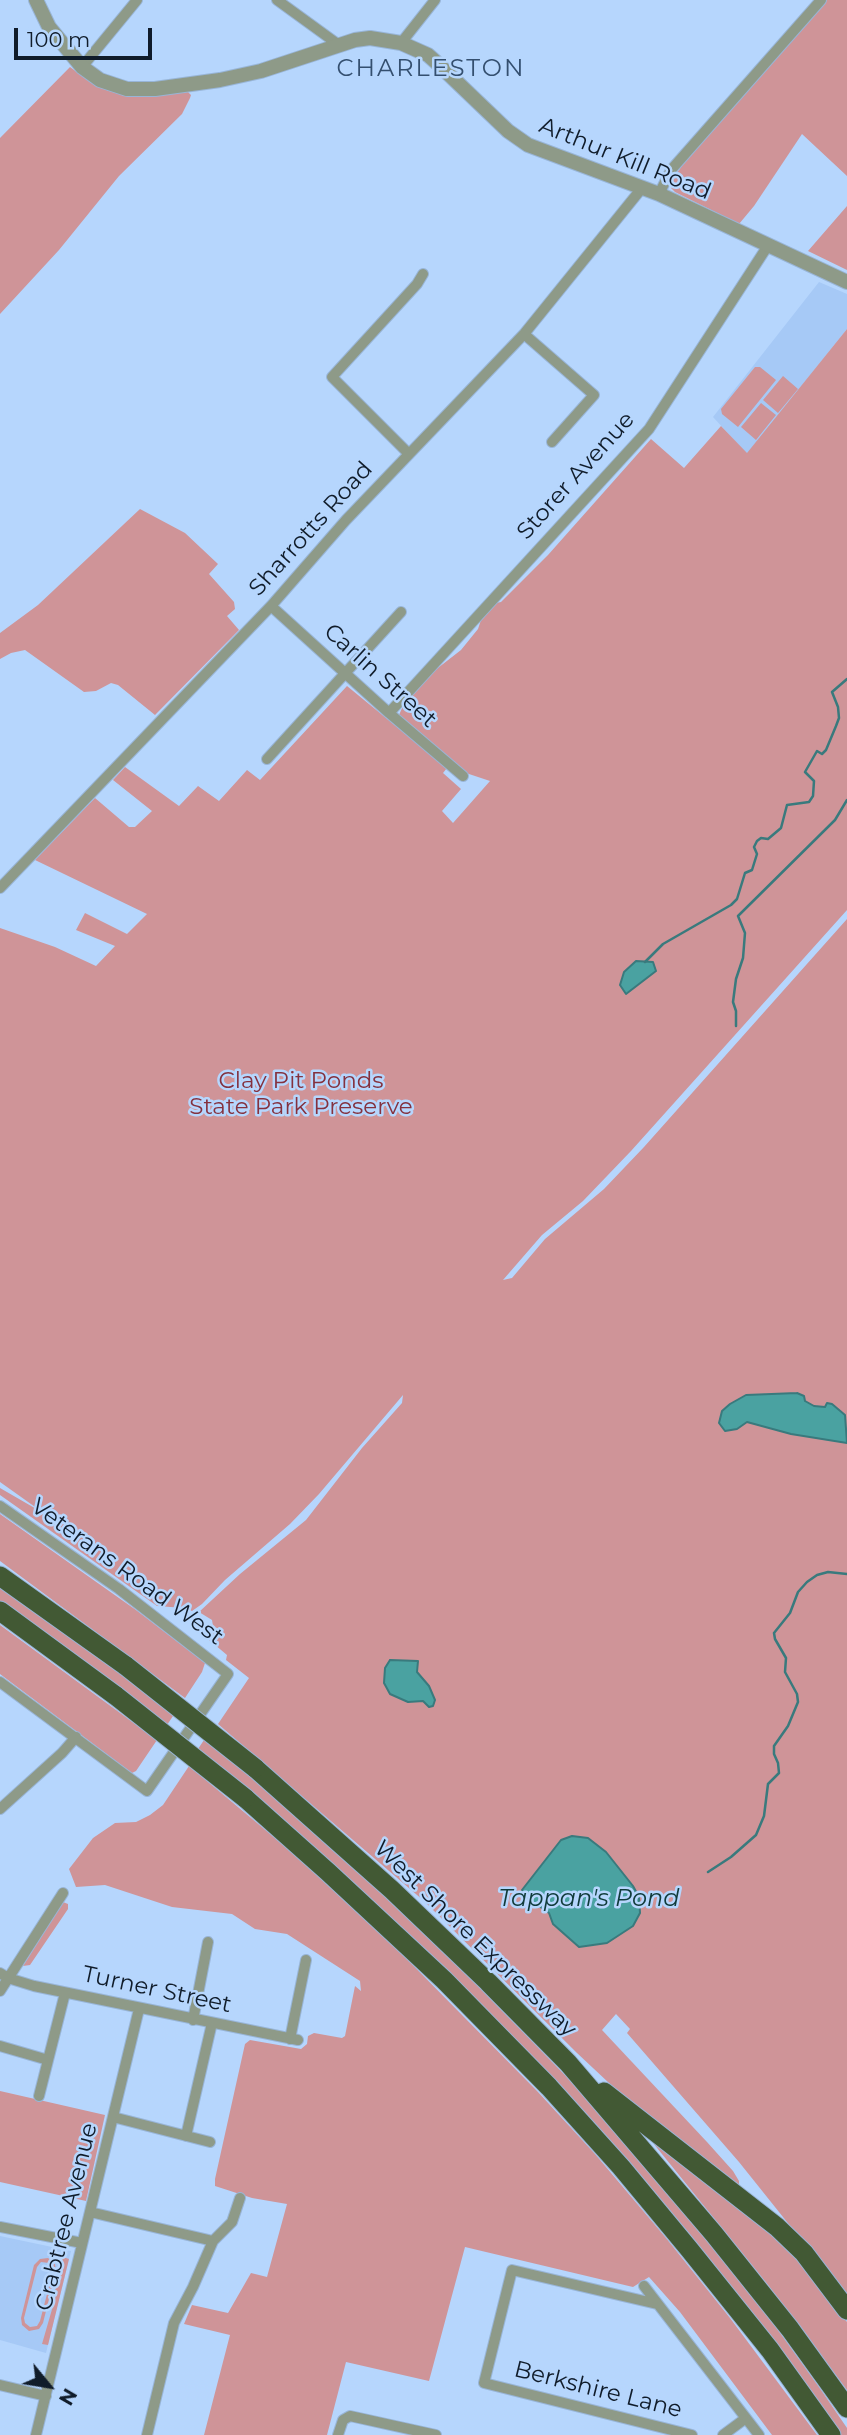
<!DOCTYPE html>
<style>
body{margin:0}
#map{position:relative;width:847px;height:2435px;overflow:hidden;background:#b6d6fd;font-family:Montserrat,sans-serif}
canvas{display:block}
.north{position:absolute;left:14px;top:2351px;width:70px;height:70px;-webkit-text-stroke:5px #b6d6fd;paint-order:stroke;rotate:120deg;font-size:19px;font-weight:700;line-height:28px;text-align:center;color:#101c2a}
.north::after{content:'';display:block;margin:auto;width:24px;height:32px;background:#101c2a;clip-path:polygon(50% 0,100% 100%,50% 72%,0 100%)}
.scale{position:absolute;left:14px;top:28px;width:138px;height:32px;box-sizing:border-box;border:4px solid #101c2a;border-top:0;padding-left:9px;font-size:21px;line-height:24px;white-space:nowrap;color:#101c2a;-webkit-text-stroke:5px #b6d6fd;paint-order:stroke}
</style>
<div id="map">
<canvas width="847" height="2435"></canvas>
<div class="north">N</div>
<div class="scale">100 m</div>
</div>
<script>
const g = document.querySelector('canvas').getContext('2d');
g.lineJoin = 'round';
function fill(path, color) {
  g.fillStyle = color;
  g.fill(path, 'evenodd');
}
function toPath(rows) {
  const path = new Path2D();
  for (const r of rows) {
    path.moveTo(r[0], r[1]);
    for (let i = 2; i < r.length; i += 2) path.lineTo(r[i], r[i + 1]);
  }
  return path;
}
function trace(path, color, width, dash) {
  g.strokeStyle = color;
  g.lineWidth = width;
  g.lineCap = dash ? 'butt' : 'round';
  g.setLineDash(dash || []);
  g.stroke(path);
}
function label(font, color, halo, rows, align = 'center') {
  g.font = font + ' Montserrat,sans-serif';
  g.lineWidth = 5;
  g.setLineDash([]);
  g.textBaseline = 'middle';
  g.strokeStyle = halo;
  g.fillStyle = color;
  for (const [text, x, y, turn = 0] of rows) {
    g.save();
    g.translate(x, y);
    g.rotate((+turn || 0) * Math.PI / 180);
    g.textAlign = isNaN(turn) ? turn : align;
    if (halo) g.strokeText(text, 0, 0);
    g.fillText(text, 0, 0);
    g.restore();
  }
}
fill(toPath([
 [819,282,847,294,847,329,747,454,713,417],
 [0,2236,71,2251,46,2353,0,2340]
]), '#a6c9f6');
fill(toPath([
 [826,0,847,0,847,176,802,134,754,206,739,224,675,192,671,188,670,183,688,157],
 [70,67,89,81,109,91,132,94,188,92,191,95,190,98,182,114,119,176,59,250,0,314,0,138],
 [847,206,847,270,808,251],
 [847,329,847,910,631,1151,583,1201,542,1235,503,1280,512,1278,545,1239,604,1189,644,1147,847,919,847,2297,739,2162,627,2033,630,2029,616,2014,602,2030,707,2142,733,2171,739,2181,739,2185,625,2098,577,2053,424,1901,218,1724,249,1678,226,1660,227,1655,202,1634,200,1631,204,1627,213,1626,212,1620,199,1612,240,1574,306,1520,362,1448,402,1403,403,1395,319,1494,290,1524,225,1580,202,1604,192,1611,184,1608,157,1606,0,1495,0,1488,45,1514,0,1482,0,928,55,947,96,966,115,946,76,930,85,913,127,934,147,914,35,860,95,798,129,827,135,827,152,811,113,780,125,767,179,806,198,786,219,801,247,770,260,780,347,686,447,768,443,773,461,789,442,811,453,823,490,781,463,772,399,715,404,704,434,671,461,650,478,629,481,620,496,603,501,602,548,555,651,439,684,468,721,426,747,453],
 [755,367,760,367,776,380,738,427,722,414,721,409],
 [783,376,798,389,778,413,763,400],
 [761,403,776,415,756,440,741,427],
 [140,509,185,533,218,564,209,574,234,602,235,609,227,616,239,630,155,715,118,685,111,683,96,691,84,692,25,650,11,653,0,659,0,633,38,605],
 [0,1514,136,1610,205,1663,202,1672,185,1698,0,1561],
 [0,1585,175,1713,167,1725,0,1602],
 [0,1625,157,1740,136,1771,132,1773,0,1674],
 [206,1737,357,1870,442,1949,595,2106,750,2291,819,2387,847,2428,847,2435,838,2435,680,2228,198,1749],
 [189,1766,306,1864,388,1940,538,2092,595,2154,666,2238,730,2318,817,2435,772,2435,680,2312,649,2277,633,2287,465,2247,429,2381,346,2362,327,2435,204,2435,230,2335,184,2324,192,2305,228,2313,251,2273,267,2277,287,2204,252,2198,215,2186,215,2179,245,2044,250,2040,301,2049,307,2044,308,2036,314,2033,342,2038,345,2036,355,1986,361,1991,360,1981,287,1934,255,1929,232,1914,172,1907,105,1885,76,1887,69,1869,93,1838,115,1823,136,1822,150,1815,163,1805],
 [63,1902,68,1904,68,1909,30,1965,23,1966],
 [0,2091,105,2115,86,2201,0,2182],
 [649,2138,776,2233,838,2310,847,2322,847,2390,768,2285],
 [63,2257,69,2259,48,2345,42,2344,57,2292,55,2291],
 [48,2258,55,2264,56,2271,43,2323,39,2329,29,2331,22,2325,21,2318,34,2265,40,2259],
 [41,2262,49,2263,53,2271,40,2321,37,2326,30,2327,25,2323,24,2318,37,2267]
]), '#cf9498');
const water = toPath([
 [636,961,653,962,656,971,626,994,620,985,624,972,636,961],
 [797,1393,804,1396,805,1401,814,1406,825,1407,827,1403,832,1404,845,1415,847,1443,791,1434,747,1422,737,1429,725,1431,719,1423,722,1411,730,1404,746,1395,797,1393],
 [390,1660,418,1661,417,1672,429,1686,435,1700,433,1706,429,1707,423,1701,408,1702,390,1694,384,1683,385,1668,390,1660],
 [572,1836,588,1838,606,1852,633,1886,639,1897,640,1913,633,1926,607,1943,579,1947,553,1924,549,1913,526,1897,522,1890,561,1840,572,1836]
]);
fill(water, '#4aa2a1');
trace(water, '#397a7d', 2);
trace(toPath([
 [645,962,663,944,731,905,737,899,745,873,752,870,757,854,754,847,757,841,761,838,768,839,781,828,787,805,809,802,813,796,814,781,805,772,817,751,822,754,826,750,836,726,839,718,838,707,832,692,847,679],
 [736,1026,736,1011,733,1002,736,979,743,958,745,933,738,916,835,820,847,800],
 [708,1872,731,1857,756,1835,764,1816,768,1784,779,1773,778,1763,774,1754,774,1746,788,1726,798,1702,797,1694,785,1672,786,1658,775,1639,774,1633,790,1613,798,1592,807,1582,817,1575,828,1572,847,1574]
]), '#397a7d', 2.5);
const minor = toPath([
 [277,0,339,45],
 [401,43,435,0],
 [82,67,137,0],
 [659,194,671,170,821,0],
 [524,334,594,395,552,442],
 [408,453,332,377,417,284,423,274],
 [271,606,389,713,463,776],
 [389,713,649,429,767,247],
 [267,759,401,612],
 [0,888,271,606,346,520,524,334,642,188],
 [0,1506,119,1589,228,1674,147,1791,0,1682],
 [0,1809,62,1753,76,1737],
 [0,1973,8,1978,34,1986,298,2040],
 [0,1991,63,1893],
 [193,2020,208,1942],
 [290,2039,306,1960],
 [0,2046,48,2060],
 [39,2096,65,1993],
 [113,2117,210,2142],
 [186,2136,212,2023],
 [90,2212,213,2241],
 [0,2227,82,2243],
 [644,2286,759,2435],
 [657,2304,512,2270,484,2383,692,2435],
 [0,2385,46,2396],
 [36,2435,139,2009],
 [147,2435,174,2323,193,2287,213,2241,232,2222,240,2198],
 [338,2435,343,2420,350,2416,436,2435],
 [723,2435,746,2418]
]);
const tertiary = toPath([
 [36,0,49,27,82,67,100,80,127,89,155,89,220,80,261,71,355,40,370,38,401,43,428,55,437,63,508,131,528,145,659,194,847,282]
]);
const motorway = toPath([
 [0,1576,126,1666],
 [0,1611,116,1696],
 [255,1768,392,1890,488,1982,568,2063,714,2234,790,2329,847,2408],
 [245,1798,328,1872,444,1980,549,2087,621,2167,689,2249,770,2350,831,2435],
 [604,2092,777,2227,804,2253,847,2310]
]);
trace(minor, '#98b5d7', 12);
trace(tertiary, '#98b5d7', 16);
trace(motorway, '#98b5d7', 21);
trace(minor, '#8e9a88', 10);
trace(tertiary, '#8e9a88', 14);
trace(motorway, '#425934', 19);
const motorwayBridge = toPath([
 [126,1666,255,1768],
 [116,1696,245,1798]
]);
trace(motorwayBridge, '#98b5d7', 21, []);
trace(motorwayBridge, '#425934', 19);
label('23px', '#101c2a', '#b6d6fd', [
 ["Arthur Kill Road",625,159,22],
 ["Storer Avenue",576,476,-48],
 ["Sharrotts Road",311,529,-48],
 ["Carlin Street",380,676,42],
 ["Veterans Road West",127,1572,36],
 ["West Shore Expressway",475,1939,44],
 ["Turner Street",157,1990,12],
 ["Crabtree Avenue",67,2217,-76],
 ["Berkshire Lane",598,2390,14]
]);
label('23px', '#84313e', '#b6d6fd', [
 ["Clay Pit Ponds",301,1081],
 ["State Park Preserve",301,1107]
]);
g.letterSpacing = '2px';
label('24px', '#344f6f', '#b6d6fd', [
 ["CHARLESTON",431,69]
]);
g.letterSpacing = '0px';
label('italic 24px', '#103b3a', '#b6d6fd', [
 ["Tappan's Pond",589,1899]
]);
</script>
